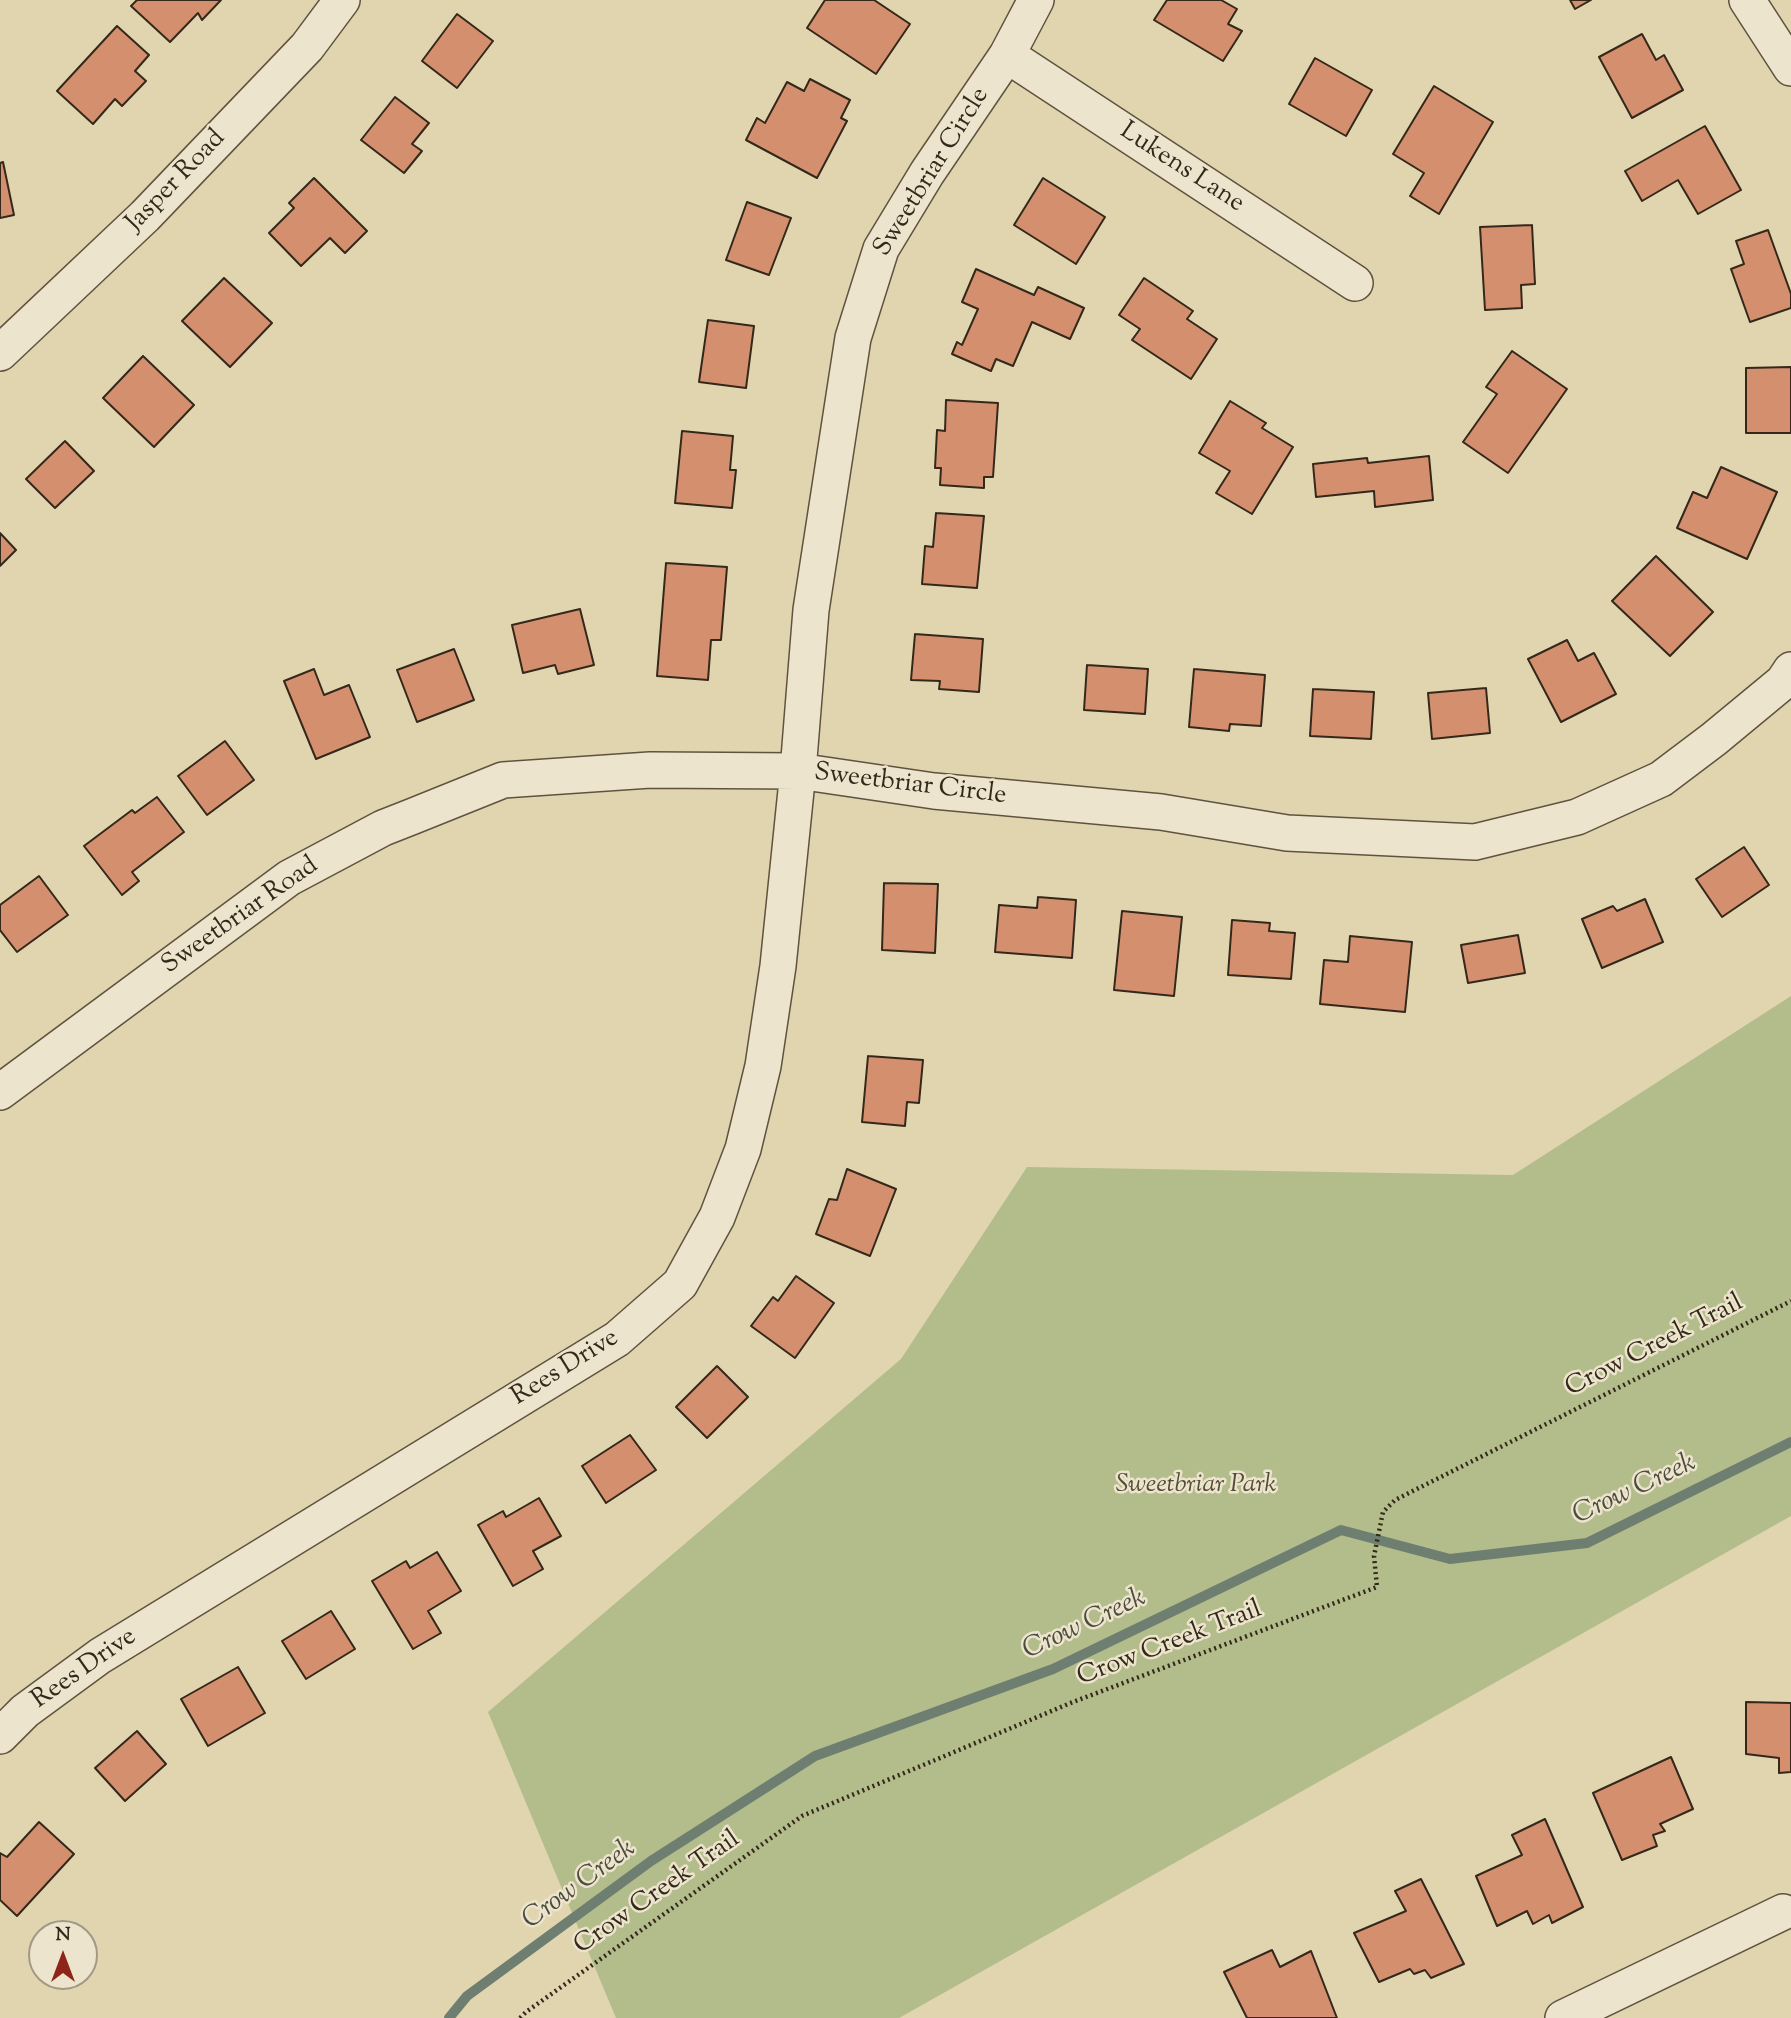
<!DOCTYPE html>
<style>
body{margin:0}
#map{position:relative;width:1791px;height:2018px;overflow:hidden;background:#e1d5b0;font-family:"Sorts Mill Goudy",serif}
canvas{display:block}
.north{position:absolute;left:28px;top:1920px;width:70px;height:70px;box-sizing:border-box;background:#ece4cc;border:2px solid #a29985;border-radius:50%;rotate:0deg;font-size:19px;font-weight:700;line-height:28px;text-align:center;color:#34281b}
.north::after{content:'';display:block;margin:auto;width:24px;height:32px;background:#8f2418;clip-path:polygon(50% 0,100% 100%,50% 72%,0 100%)}
</style>
<div id="map">
<canvas width="1791" height="2018"></canvas>
<div class="north">N</div>
</div>
<script>
const g = document.querySelector('canvas').getContext('2d');
g.lineJoin = 'round';
function fill(path, color) {
  g.fillStyle = color;
  g.fill(path, 'evenodd');
}
function toPath(rows) {
  const path = new Path2D();
  for (const r of rows) {
    path.moveTo(r[0], r[1]);
    for (let i = 2; i < r.length; i += 2) path.lineTo(r[i], r[i + 1]);
  }
  return path;
}
function trace(path, color, width, dash) {
  g.strokeStyle = color;
  g.lineWidth = width;
  g.lineCap = dash ? 'butt' : 'round';
  g.setLineDash(dash || []);
  g.stroke(path);
}
function label(font, color, halo, rows, align = 'center') {
  g.font = font + ' "Sorts Mill Goudy",serif';
  g.lineWidth = 5;
  g.setLineDash([]);
  g.textBaseline = 'middle';
  g.strokeStyle = halo;
  g.fillStyle = color;
  for (const [text, x, y, turn = 0] of rows) {
    g.save();
    g.translate(x, y);
    g.rotate((+turn || 0) * Math.PI / 180);
    g.textAlign = isNaN(turn) ? turn : align;
    if (halo) g.strokeText(text, 0, 0);
    g.fillText(text, 0, 0);
    g.restore();
  }
}
fill(toPath([
 [1791,996,1791,1516,899,2018,616,2018,488,1712,901,1359,1027,1167,1513,1175]
]), '#b3bd8b');
trace(toPath([
 [449,2018,467,1996,651,1861,815,1756,1053,1669,1341,1530,1450,1559,1587,1543,1791,1442]
]), '#6e7f71', 10);
const building = toPath([
 [137,0,221,0,202,20,198,13,170,42,131,6,137,0],
 [825,0,874,0,910,24,876,74,807,28,825,0],
 [1167,0,1221,0,1237,9,1228,24,1242,31,1223,61,1154,20,1167,0],
 [1570,0,1591,0,1575,9,1570,0],
 [457,14,493,41,457,88,422,61,457,14],
 [117,26,149,55,135,71,146,81,122,106,115,99,93,124,57,91,117,26],
 [1642,34,1656,60,1664,55,1683,90,1632,118,1599,57,1642,34],
 [1315,58,1372,90,1346,136,1289,104,1315,58],
 [810,79,850,100,841,118,847,121,817,178,746,140,757,118,765,123,787,82,804,91,810,79],
 [1434,86,1493,122,1439,214,1410,196,1424,173,1393,154,1434,86],
 [395,97,429,123,412,144,422,151,404,173,361,140,395,97],
 [1705,126,1741,190,1698,214,1678,180,1642,201,1625,171,1705,126],
 [3,162,14,215,0,218,0,163,3,162],
 [314,178,367,231,345,253,330,238,301,266,269,233,294,208,289,203,314,178],
 [1043,178,1105,217,1076,264,1014,225,1043,178],
 [747,202,791,218,769,275,726,260,747,202],
 [1532,225,1535,284,1521,285,1522,308,1485,310,1480,227,1532,225],
 [1768,230,1791,294,1791,308,1750,322,1731,269,1744,264,1736,241,1768,230],
 [976,269,1034,295,1038,287,1084,308,1070,339,1032,322,1013,366,996,359,991,371,952,354,957,342,962,345,978,309,962,302,976,269],
 [224,278,272,323,230,367,182,321,224,278],
 [1144,278,1193,311,1187,319,1217,339,1191,379,1132,340,1140,329,1119,315,1144,278],
 [708,320,754,326,746,388,699,382,708,320],
 [1512,351,1567,389,1508,473,1463,442,1497,394,1486,387,1512,351],
 [143,356,194,405,154,447,103,398,143,356],
 [1791,367,1791,433,1746,433,1746,368,1791,367],
 [946,400,998,403,993,477,984,477,984,488,940,485,941,468,935,468,937,430,945,431,946,400],
 [1230,401,1266,423,1262,428,1293,447,1252,514,1216,493,1230,471,1199,453,1230,401],
 [682,431,733,436,730,470,736,470,732,508,675,503,682,431],
 [65,441,94,471,55,508,26,479,65,441],
 [1429,456,1433,500,1375,507,1374,491,1316,497,1313,464,1367,458,1368,463,1429,456],
 [1721,467,1777,492,1747,559,1677,528,1693,492,1707,498,1721,467],
 [936,513,984,516,977,588,922,584,925,546,933,547,936,513],
 [0,533,16,550,0,566,0,533],
 [1656,556,1713,612,1670,656,1612,601,1656,556],
 [666,563,727,567,721,640,711,640,708,680,657,676,666,563],
 [580,609,594,665,558,674,555,665,523,673,512,625,580,609],
 [915,634,983,639,979,692,939,689,940,681,911,680,915,634],
 [1567,640,1578,661,1594,653,1616,694,1561,722,1528,659,1567,640],
 [454,649,474,700,417,722,397,670,454,649],
 [1087,665,1148,669,1145,714,1084,710,1087,665],
 [314,669,324,695,349,685,370,737,316,759,284,681,314,669],
 [1194,669,1265,675,1261,726,1230,724,1229,731,1189,727,1194,669],
 [1486,688,1490,733,1432,739,1428,693,1486,688],
 [1313,689,1374,692,1371,739,1310,736,1313,689],
 [225,741,254,780,207,815,178,776,225,741],
 [157,797,184,832,132,872,139,881,122,895,84,846,132,810,135,813,157,797],
 [1744,847,1769,885,1722,917,1696,879,1744,847],
 [39,876,68,915,17,952,0,930,0,905,39,876],
 [884,883,938,884,935,953,882,950,884,883],
 [1038,897,1076,900,1072,958,995,952,999,905,1037,908,1038,897],
 [1645,899,1663,942,1602,968,1582,919,1613,906,1617,911,1645,899],
 [1122,911,1182,917,1174,996,1114,990,1122,911],
 [1232,920,1270,923,1269,931,1295,933,1291,979,1228,975,1232,920],
 [1518,935,1525,973,1468,983,1461,945,1518,935],
 [1350,936,1412,942,1405,1012,1320,1004,1324,960,1348,962,1350,936],
 [868,1056,923,1060,919,1103,907,1102,905,1126,862,1122,868,1056],
 [847,1169,896,1189,870,1256,816,1234,829,1199,837,1200,847,1169],
 [796,1276,834,1303,795,1358,751,1326,773,1297,778,1301,796,1276],
 [717,1366,748,1397,707,1438,676,1407,717,1366],
 [630,1435,656,1470,606,1503,582,1466,630,1435],
 [539,1498,561,1536,533,1551,543,1569,513,1586,478,1525,503,1511,506,1517,539,1498],
 [437,1552,461,1591,428,1611,441,1633,413,1649,372,1581,406,1561,410,1568,437,1552],
 [331,1611,355,1649,306,1679,282,1641,331,1611],
 [238,1667,265,1713,208,1746,181,1699,238,1667],
 [1746,1702,1791,1703,1791,1772,1779,1773,1779,1758,1746,1754,1746,1702],
 [137,1731,166,1764,125,1801,95,1768,137,1731],
 [1671,1757,1693,1809,1660,1824,1665,1831,1653,1835,1657,1846,1622,1860,1593,1793,1671,1757],
 [1545,1819,1583,1907,1552,1923,1549,1915,1533,1924,1527,1911,1497,1926,1476,1876,1522,1855,1512,1835,1545,1819],
 [39,1822,74,1854,17,1916,0,1900,0,1853,7,1857,39,1822],
 [1421,1879,1464,1964,1431,1978,1425,1970,1414,1974,1410,1969,1379,1982,1354,1933,1406,1911,1395,1891,1421,1879],
 [1272,1950,1280,1967,1311,1951,1337,2018,1247,2018,1224,1972,1272,1950]
]);
fill(building, '#d4906e');
trace(building, '#34281b', 2);
const minor = toPath([
 [1036,0,1007,55,927,173,881,249,853,338,811,610,798,771,934,791,1161,812,1287,833,1475,842,1577,817,1661,779,1714,739,1783,682,1791,670],
 [1747,0,1791,68],
 [1007,55,1355,283],
 [0,353,145,216,307,47,342,0],
 [0,1092,289,878,383,828,411,817,503,780,650,770,798,771,778,966,763,1066,743,1149,717,1217,680,1284,617,1339,100,1656,25,1711,0,1736],
 [1563,2018,1783,1912]
]);
trace(minor, '#5f5340', 38);
trace(toPath([
 [520,2018,526,2012,802,1816,1073,1702,1377,1587,1374,1556,1383,1512,1395,1500,1791,1301]
]), '#34281b', 4.5, [2, 3.5]);
trace(minor, '#ece4cc', 35);
label('26px', '#34281b', '#ece4cc', [
 ["Lukens Lane",1181,169,33],
 ["Sweetbriar Circle",933,173,-58],
 ["Jasper Road",177,182,-46],
 ["Sweetbriar Circle",910,786,7],
 ["Sweetbriar Road",241,917,-35],
 ["Crow Creek Trail",1655,1347,-27],
 ["Rees Drive",566,1369,-32],
 ["Crow Creek Trail",1170,1645,-21],
 ["Rees Drive",85,1670,-35],
 ["Crow Creek Trail",658,1894,-35]
]);
label('italic 26px', '#544d37', '#ece4cc', [
 ["Sweetbriar Park",1196,1487]
]);
label('italic 28px', '#4c4c3f', '#ece4cc', [
 ["Crow Creek",1635,1491,-25],
 ["Crow Creek",1085,1626,-25],
 ["Crow Creek",580,1886,-36]
]);
</script>
